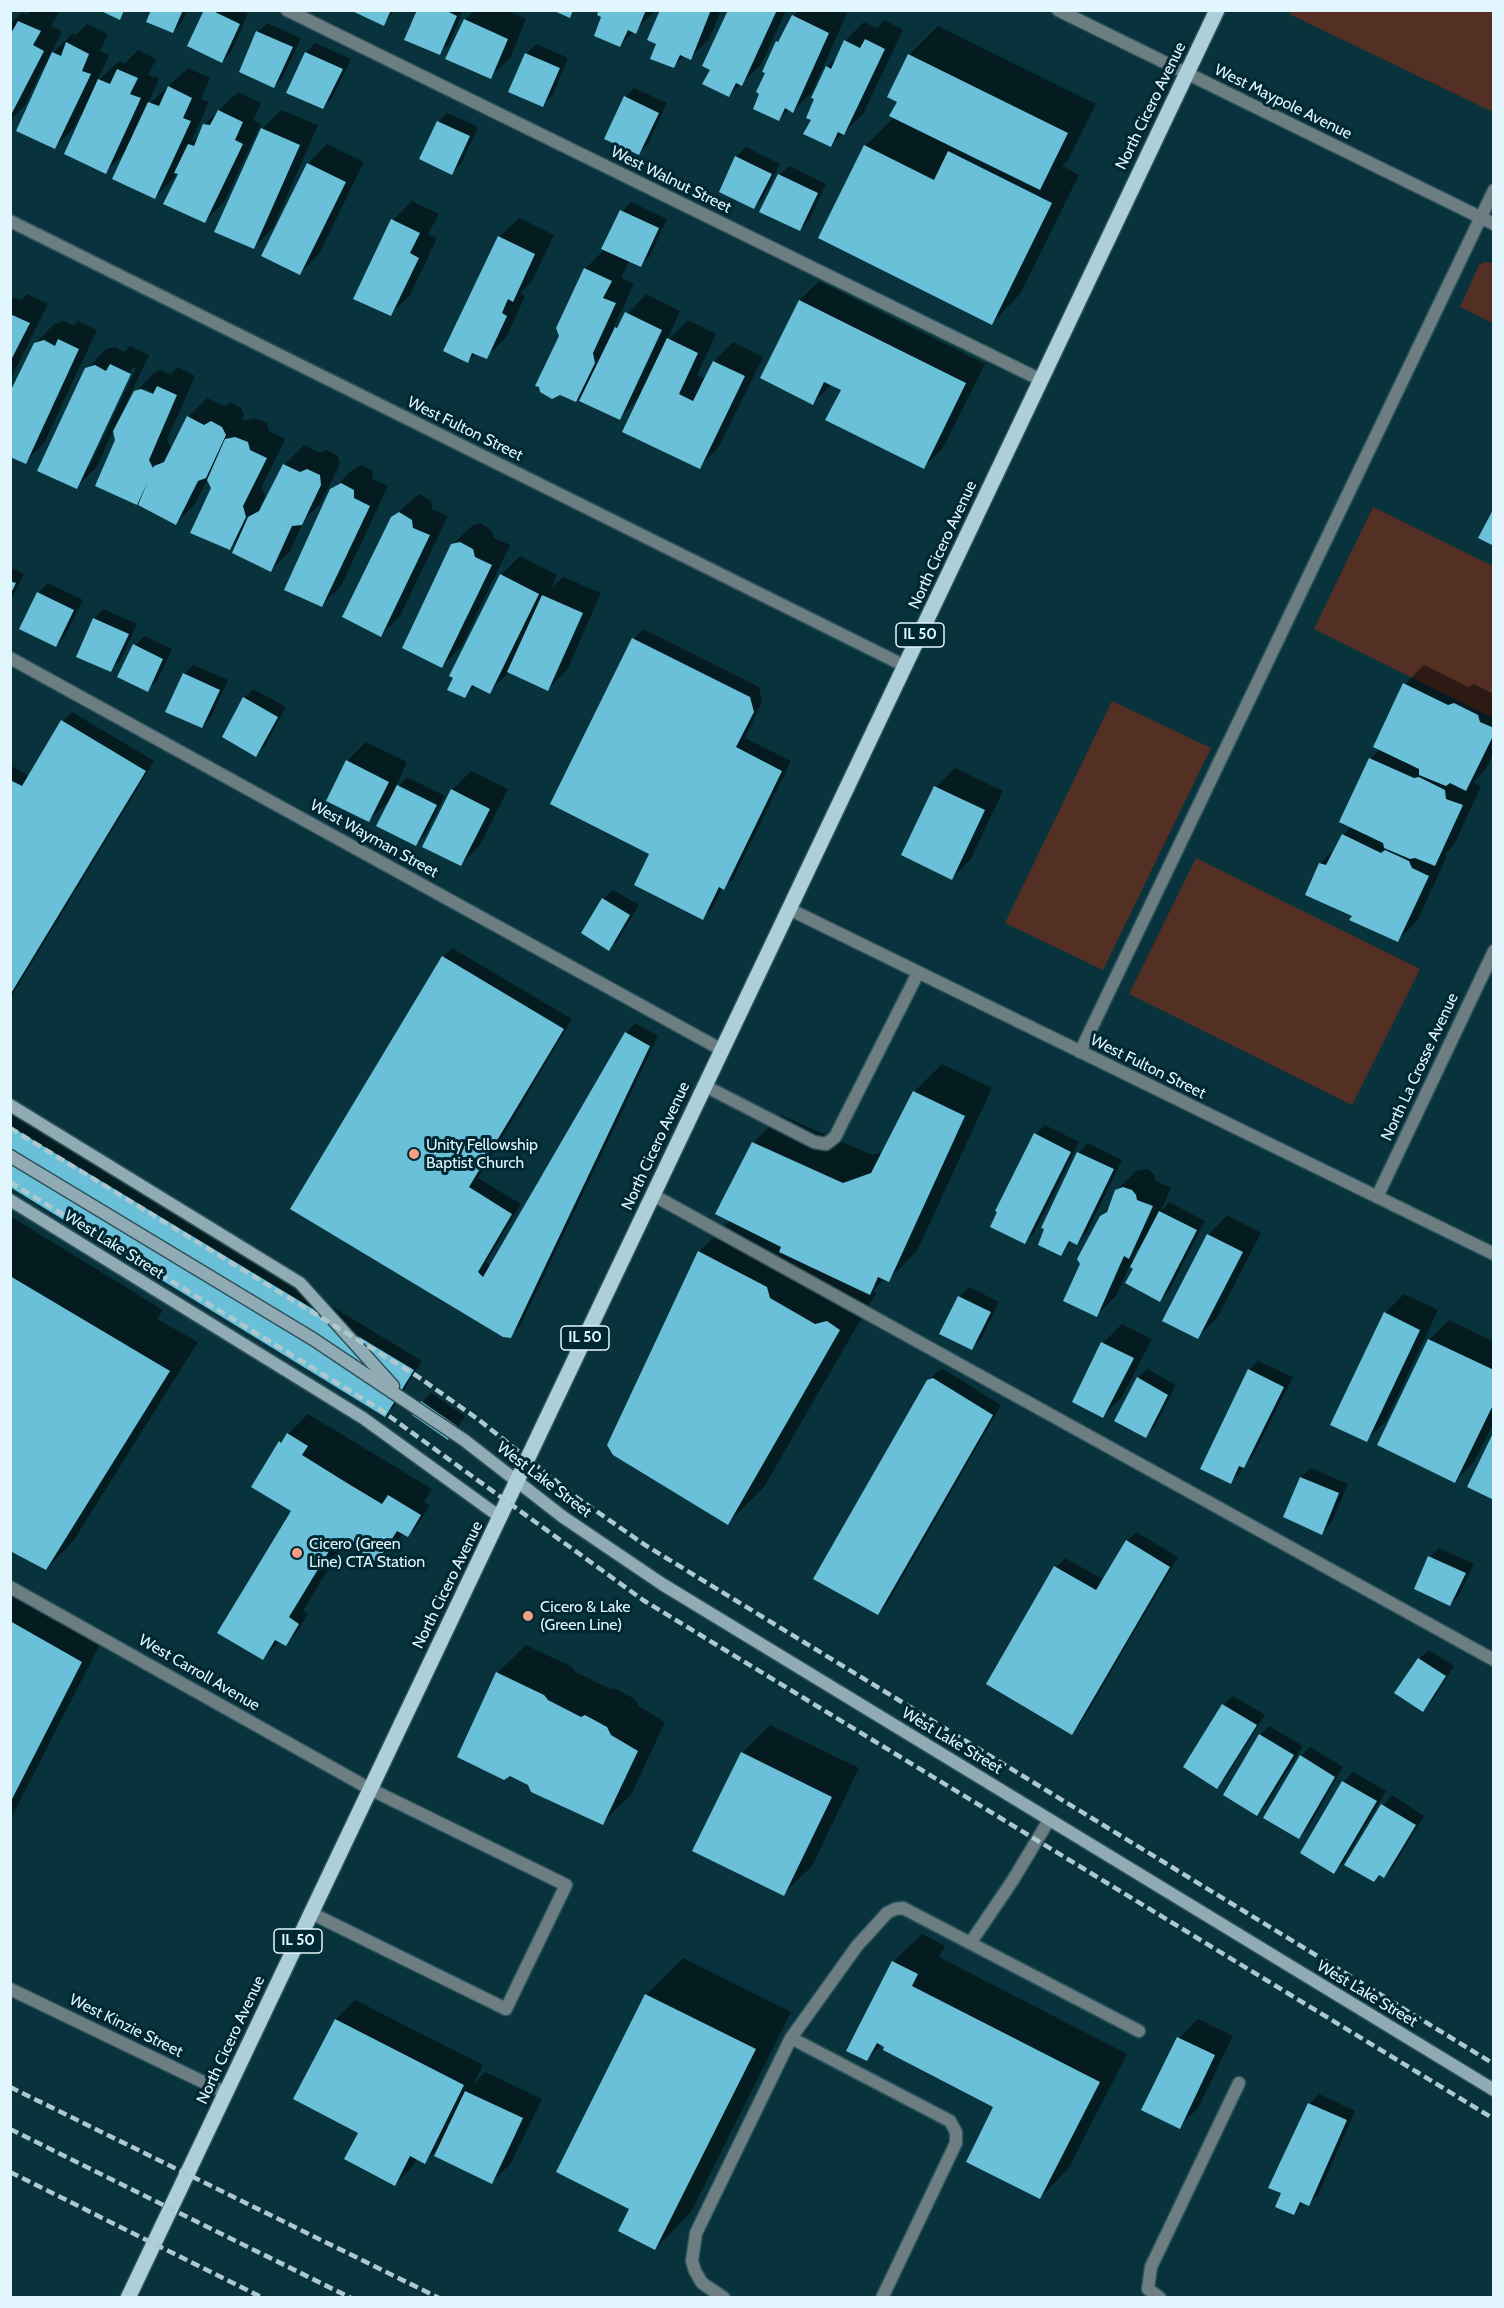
<!DOCTYPE html>
<style>
body{margin:0}
#map{position:relative;width:1504px;height:2308px;overflow:hidden;background:#09333c;font-family:Cabin,sans-serif}
canvas{display:block}
.frame{position:absolute;inset:0;border:12px solid #e2f7fd;pointer-events:none}
</style>
<div id="map">
<canvas width="1504" height="2308"></canvas>
<div class="frame"></div>
</div>
<script>
const g = document.querySelector('canvas').getContext('2d');
g.lineJoin = 'round';
function fill(path, color) {
  g.fillStyle = color;
  g.fill(path, 'evenodd');
}
function toPath(rows) {
  const path = new Path2D();
  for (const r of rows) {
    path.moveTo(r[0], r[1]);
    for (let i = 2; i < r.length; i += 2) path.lineTo(r[i], r[i + 1]);
  }
  return path;
}
function trace(path, color, width, dash) {
  g.strokeStyle = color;
  g.lineWidth = width;
  g.lineCap = dash ? 'butt' : 'round';
  g.setLineDash(dash || []);
  g.stroke(path);
}
function label(font, color, halo, rows, align = 'center') {
  g.font = font + ' Cabin,sans-serif';
  g.lineWidth = 6;
  g.setLineDash([]);
  g.textBaseline = 'middle';
  g.strokeStyle = halo;
  g.fillStyle = color;
  for (const [text, x, y, turn = 0] of rows) {
    g.save();
    g.translate(x, y);
    g.rotate((+turn || 0) * Math.PI / 180);
    g.textAlign = isNaN(turn) ? turn : align;
    if (halo) g.strokeText(text, 0, 0);
    g.fillText(text, 0, 0);
    g.restore();
  }
}
fill(toPath([
 [1291,10,1493,11,1493,112,1289,14],
 [1484,262,1493,263,1493,323,1460,307,1479,265],
 [1373,507,1493,566,1493,718,1314,629],
 [1112,701,1211,748,1103,970,1005,923],
 [1196,858,1420,969,1352,1105,1129,994]
]), '#532f24');
fill(toPath([
 [31,10,59,12,51,26,62,31,50,56,73,33,76,35,87,24,108,34,100,51,109,55,96,83,119,61,125,63,138,50,156,59,148,75,159,78,147,106,188,68,210,78,201,99,209,102,190,144,201,134,205,124,238,92,261,103,253,120,261,124,224,202,205,221,180,174,177,172,174,178,155,197,127,151,105,172,83,116,80,115,74,128,55,147,47,67,44,66,25,105,10,120,10,24,23,12,27,15],
 [152,10,187,10,182,22,173,32],
 [206,10,240,10,248,14,231,52,222,61],
 [354,10,395,10,384,24],
 [419,10,463,10,449,44,439,53],
 [474,10,507,10,526,19,510,58,490,77,447,58,466,19],
 [600,10,656,10,620,45],
 [661,10,721,10,709,39,690,58,685,55,674,66,658,43],
 [730,10,786,10,761,65,729,95,712,70],
 [798,10,842,10,847,13,812,92,793,111,789,109,778,120,777,42],
 [885,20,903,30,863,114,831,145,813,119,816,99,827,67,838,56,845,41,864,22,877,28],
 [267,23,301,38,283,77,274,86,258,32],
 [938,26,1096,104,1068,160,1062,166,1079,175,1020,294,992,323,865,146,895,117,899,101,889,96,910,54],
 [315,43,351,59,332,98,322,108,306,53],
 [536,44,568,58,552,96,542,105,526,54],
 [634,88,667,103,648,144,639,153,625,97],
 [281,110,318,125,273,228,253,248,262,129],
 [447,113,478,127,461,164,452,173,438,122],
 [327,144,364,162,319,254,300,273,308,164],
 [746,147,780,164,763,198,754,207,721,191,736,157],
 [789,166,826,184,809,220,799,230,779,175],
 [412,201,439,214,428,234,437,238,410,295,391,314,393,220],
 [631,202,667,219,650,256,641,265,630,260,621,278,634,284,612,331,646,294,680,311,666,342,688,320,716,334,697,375,705,379,714,361,733,342,763,357,718,448,699,467,639,398,619,419,585,392,576,401,560,393,541,391,537,385,560,336,585,269,605,249,622,211],
 [519,218,554,235,532,281,520,293,525,296,506,338,486,357,476,353,468,361,499,237],
 [819,281,985,364,943,448,924,467,843,390,832,384,813,403,762,377,800,300],
 [27,294,48,304,10,380,10,297,21,300],
 [64,321,73,326,78,321,97,330,44,443,25,462,35,344,54,324],
 [130,346,149,355,122,413,124,414,136,392,155,372,161,370,170,375,178,367,195,376,167,440,172,449,188,417,207,398,224,406,231,402,241,408,244,415,242,421,255,418,267,423,269,431,285,439,262,486,265,496,260,508,266,502,284,465,304,445,320,453,327,450,338,456,340,464,320,504,304,520,290,551,271,570,240,538,229,548,208,478,195,504,176,523,97,486,117,441,114,429,96,468,76,487,87,369,106,349,115,347,124,352],
 [133,367,136,368,89,467,86,467],
 [143,388,160,396,159,399,143,391],
 [361,465,373,471,372,479,388,486,341,586,322,605,332,490,351,471],
 [419,494,431,501,432,509,448,516,400,616,381,635,392,518],
 [480,523,491,530,494,538,510,545,461,647,442,666,452,545,472,526],
 [520,556,557,575,552,587,563,577,601,593,567,670,548,689,509,672,489,692,476,685,465,696,501,575],
 [10,567,24,574,10,602],
 [48,583,83,600,65,636,56,646,38,593],
 [103,609,137,624,120,661,110,670,94,619],
 [643,629,759,687,762,702,745,738,791,761,733,879,722,888,712,909,702,918,651,853,552,803,634,639],
 [144,636,172,649,157,681,147,690,135,645],
 [193,665,228,680,211,717,202,727,184,674],
 [1424,665,1468,687,1474,684,1494,694,1494,752,1485,770,1473,783,1481,786,1454,845,1444,855,1447,856,1417,921,1398,940,1354,916,1307,894,1321,863,1337,847,1343,835,1352,826,1370,759,1380,749,1405,684],
 [253,689,286,707,265,746,256,755,244,698],
 [72,712,154,761,10,999,10,765,29,776,63,721],
 [366,742,407,762,394,791,407,777,445,796,425,835,416,845,392,798,369,820,347,761],
 [955,768,1003,791,971,859,952,878,903,854,936,787],
 [471,771,508,789,480,845,461,864,452,790],
 [613,890,639,905,618,940,609,949,603,899],
 [452,948,572,1019,478,1178,521,1204,486,1262,491,1266,626,1033,635,1023,658,1036,520,1326,510,1336,292,1208,443,957],
 [942,1064,992,1088,917,1251,888,1280,885,1278,873,1291,876,1293,764,1487,727,1524,699,1252,731,1220,753,1143,781,1115,872,1155,884,1151,914,1092],
 [10,1111,422,1361,394,1406,385,1415,10,1186],
 [1045,1125,1079,1142,1034,1233,1025,1242,1036,1134],
 [1088,1143,1122,1160,1086,1234,1077,1243,1072,1241,1061,1254,1046,1229,1043,1227,1079,1153],
 [1148,1169,1155,1175,1155,1181,1171,1187,1161,1211,1169,1202,1205,1221,1169,1291,1159,1300,1135,1268,1130,1265,1116,1296,1097,1315,1101,1216,1110,1207,1117,1190,1136,1171],
 [1143,1244,1134,1262,1131,1261,1137,1250],
 [1227,1215,1261,1233,1217,1318,1198,1337,1208,1235],
 [10,1216,163,1310,157,1319,198,1342,74,1540,46,1569,10,1549],
 [969,1287,999,1302,981,1339,972,1348,959,1297],
 [1404,1294,1438,1310,1386,1421,1366,1440,1385,1313],
 [1449,1320,1494,1342,1494,1422,1474,1462,1455,1481,1379,1444,1430,1339],
 [1122,1324,1152,1339,1122,1397,1103,1416,1103,1343],
 [1258,1361,1293,1377,1253,1456,1243,1465,1240,1473,1230,1482,1249,1370],
 [943,1369,1001,1405,887,1604,878,1613,928,1381,938,1371],
 [1147,1369,1176,1385,1155,1426,1145,1436,1138,1378],
 [431,1393,465,1416,457,1429,422,1402],
 [308,1414,432,1489,424,1502,430,1505,417,1526,408,1535,404,1533,377,1561,345,1541,303,1611,308,1614,295,1635,285,1644,280,1641,263,1658,293,1511,280,1442],
 [1311,1468,1348,1484,1331,1523,1322,1533,1285,1516,1301,1477],
 [1136,1532,1178,1557,1081,1723,1071,1733,1056,1567,1065,1558,1104,1580,1127,1541],
 [1439,1548,1474,1564,1459,1595,1450,1605,1430,1557],
 [10,1591,101,1642,10,1820],
 [526,1645,572,1667,576,1672,610,1689,614,1688,635,1699,639,1706,665,1722,631,1795,602,1823,497,1673],
 [1429,1650,1454,1666,1432,1701,1423,1710,1396,1693,1419,1659],
 [1233,1696,1265,1715,1226,1777,1217,1787,1223,1705],
 [770,1725,859,1768,812,1866,783,1894,742,1753],
 [1269,1726,1303,1746,1266,1805,1257,1814,1260,1735],
 [1310,1747,1343,1767,1308,1828,1299,1837,1301,1756],
 [1353,1772,1386,1791,1343,1863,1334,1872,1302,1852,1344,1782],
 [1392,1795,1424,1816,1393,1867,1384,1876,1380,1874,1374,1881,1346,1864,1383,1805],
 [922,1934,945,1946,939,1957,1127,2054,1068,2169,1040,2198,995,2107,882,2044,867,2060,893,1962],
 [683,1958,791,2012,691,2212,655,2249,631,2208,558,2171,647,1994],
 [355,2000,483,2065,474,2084,485,2072,542,2099,511,2163,492,2182,440,2147,424,2162,417,2158,414,2165,395,2184,360,2132,295,2098,336,2019],
 [1198,2019,1233,2036,1198,2108,1179,2127,1179,2038],
 [1319,2094,1355,2111,1318,2195,1308,2204,1304,2202,1294,2213,1283,2193,1309,2104]
]), '#0007');
fill(toPath([
 [99,10,124,10,120,20],
 [151,10,183,10,173,33,146,22],
 [204,10,211,10,240,24,222,63,187,46],
 [350,10,391,10,384,26],
 [417,10,445,10,457,16,440,55,404,40],
 [552,10,573,10,570,18],
 [599,10,646,10,636,34,628,30,620,47,594,36,601,17,597,15],
 [660,10,711,10,691,60,680,55,674,68,650,59,656,44,647,40],
 [728,10,777,10,742,86,736,83,729,97,702,84,710,70,702,66],
 [792,15,829,33,793,113,785,108,779,121,753,109,759,94,756,92,765,73,762,72,776,41,778,42],
 [464,19,508,39,491,79,445,59],
 [18,21,41,31,33,45,44,51,10,117,10,35],
 [256,31,293,47,274,88,239,72],
 [865,39,885,49,844,135,838,132,831,147,803,134,811,120,806,118,814,99,811,98,826,66,831,69,844,40,860,48],
 [66,42,89,54,82,71,91,74,55,149,16,131,52,52,61,56],
 [305,52,343,69,323,109,286,93],
 [525,53,560,68,543,107,508,92],
 [908,54,1068,133,1040,190,889,116,897,102,887,97],
 [117,69,138,78,130,94,141,98,106,174,64,154,98,79,110,84],
 [168,86,192,98,183,118,191,121,155,199,112,179,148,102,159,106],
 [624,96,659,113,639,155,604,139],
 [218,110,243,122,235,140,243,144,205,223,163,204,178,174,174,173,188,144,194,146,203,124,210,125],
 [437,121,470,136,452,175,419,159],
 [261,128,300,145,254,249,214,232],
 [864,145,934,180,948,151,1052,203,992,325,818,238],
 [735,156,772,174,754,209,719,192],
 [307,163,346,182,300,275,261,256],
 [778,174,818,193,800,231,759,212],
 [620,210,659,228,641,267,601,249],
 [391,219,420,233,410,253,419,258,391,316,353,299],
 [498,236,535,254,513,302,508,299,502,313,507,316,487,359,472,353,468,363,443,351],
 [584,268,612,281,603,298,616,303,593,353,595,363,576,402,560,395,552,399,540,392,539,387,535,386,559,336,556,328],
 [799,300,966,383,924,469,825,420,841,390,824,382,813,405,760,378],
 [625,312,662,330,620,420,579,401,615,327,617,328],
 [10,314,30,323,10,362],
 [667,338,698,353,679,394,693,401,713,361,745,376,700,469,622,432],
 [58,339,79,349,26,464,10,457,10,392,34,343,44,340,55,346],
 [110,364,131,374,77,489,37,471,85,368,95,365,106,371],
 [157,386,177,395,149,460,153,468,154,466,164,462,187,416,204,425,211,421,222,427,226,435,206,478,198,481,176,525,138,505,148,481,137,505,95,486,115,440,113,431,134,391,141,389,153,394],
 [235,437,248,442,250,450,267,458,243,506,246,517,230,550,190,533,211,488,207,480,225,439],
 [283,464,300,472,307,469,320,475,321,485,302,525,292,526,271,572,232,553,248,517,259,511],
 [341,483,354,490,354,498,370,506,322,607,284,590,330,489],
 [1494,508,1494,546,1478,538],
 [399,512,412,520,413,528,430,535,381,637,342,617,391,517],
 [460,542,473,549,475,557,492,565,442,668,402,648,451,544],
 [500,574,539,594,490,694,472,685,465,698,447,690,453,678,449,676],
 [10,581,16,583,10,595],
 [37,592,74,610,56,647,19,629],
 [542,595,583,613,548,691,507,672],
 [93,618,129,634,111,672,76,657],
 [632,638,750,697,754,712,736,747,782,771,724,890,719,887,703,920,634,885,649,854,550,804],
 [133,644,163,659,148,692,117,677],
 [183,673,220,690,202,728,165,712],
 [1403,683,1448,705,1454,703,1478,715,1480,722,1494,728,1494,734,1466,791,1450,783,1446,786,1419,775,1419,769,1373,747],
 [243,697,278,717,256,757,222,737],
 [61,720,146,771,10,995,10,780,22,786],
 [1369,758,1414,778,1419,777,1445,790,1446,799,1463,805,1435,866,1415,858,1410,859,1384,848,1383,843,1339,822],
 [346,760,389,782,369,822,326,801],
 [397,785,437,805,416,846,376,826],
 [934,786,985,810,952,880,901,855],
 [451,789,490,809,461,866,422,847],
 [1342,834,1381,853,1385,850,1409,861,1412,868,1429,876,1398,942,1349,920,1352,916,1305,895,1319,863,1326,865],
 [602,898,630,915,609,951,581,933],
 [442,956,564,1029,469,1187,512,1214,478,1272,483,1277,625,1032,650,1046,511,1338,503,1337,290,1209],
 [913,1091,965,1116,889,1282,878,1277,870,1295,779,1252,781,1247,715,1214,752,1142,843,1183,871,1173],
 [10,1126,414,1370,385,1417,10,1187],
 [1034,1133,1071,1152,1025,1244,990,1227,997,1212,995,1211],
 [1077,1152,1114,1169,1077,1245,1069,1241,1061,1256,1038,1245,1044,1229,1041,1228],
 [1123,1187,1132,1190,1136,1195,1137,1200,1153,1206,1129,1259,1124,1256,1097,1317,1063,1301,1080,1264,1077,1259,1100,1216,1107,1212,1115,1190],
 [1159,1211,1197,1230,1160,1302,1125,1283,1133,1269,1130,1267],
 [1207,1234,1243,1252,1198,1339,1162,1321],
 [698,1251,767,1287,770,1298,815,1324,827,1321,840,1330,728,1525,613,1455,607,1445],
 [10,1276,170,1371,46,1570,10,1551],
 [958,1296,991,1312,972,1350,939,1334],
 [1384,1312,1420,1330,1367,1442,1330,1425],
 [1428,1339,1494,1370,1494,1403,1455,1483,1377,1445],
 [1101,1342,1134,1358,1103,1418,1072,1402],
 [1248,1369,1284,1387,1244,1468,1239,1466,1231,1484,1200,1469],
 [1137,1377,1168,1395,1146,1438,1114,1421],
 [933,1378,993,1415,878,1615,813,1579,927,1380],
 [421,1401,457,1426,448,1440,412,1415],
 [1494,1431,1494,1500,1467,1487],
 [287,1433,308,1446,302,1455,347,1483,382,1504,388,1495,421,1515,408,1537,397,1531,377,1562,337,1538,289,1617,299,1624,286,1646,275,1640,263,1660,217,1633,291,1511,251,1487,279,1441,281,1443],
 [1300,1477,1339,1493,1322,1535,1283,1517],
 [1126,1540,1170,1567,1072,1735,986,1684,1054,1566,1096,1590],
 [1428,1556,1466,1573,1450,1606,1414,1589],
 [10,1621,82,1662,10,1803],
 [1418,1658,1446,1676,1423,1712,1394,1693],
 [496,1672,544,1695,548,1700,581,1717,585,1715,607,1727,611,1735,638,1751,603,1825,531,1792,528,1785,510,1776,504,1780,457,1757],
 [1222,1704,1257,1725,1217,1789,1183,1767],
 [1259,1734,1294,1755,1257,1816,1223,1795],
 [741,1752,832,1797,784,1896,692,1851],
 [1300,1755,1335,1777,1299,1839,1263,1818],
 [1342,1781,1377,1801,1334,1874,1300,1853],
 [1381,1804,1416,1825,1384,1878,1379,1875,1374,1882,1344,1865],
 [892,1961,918,1974,912,1986,1100,2082,1040,2199,966,2162,993,2107,883,2050,884,2047,877,2043,867,2061,846,2051],
 [645,1994,756,2049,655,2250,618,2231,629,2209,556,2172],
 [335,2019,464,2085,425,2164,410,2156,395,2186,344,2159,358,2133,293,2099],
 [1177,2037,1215,2055,1180,2129,1141,2110],
 [465,2091,523,2118,492,2184,434,2156],
 [1308,2103,1347,2120,1309,2206,1300,2202,1294,2215,1275,2207,1281,2193,1268,2188]
]), '#69c0d8');
const lane = toPath([
 [287,10,1041,380],
 [10,658,722,1050],
 [1080,1052,1494,190],
 [705,1086,814,1142,826,1144,835,1137,918,973],
 [653,1195,1494,1660],
 [10,1587,370,1789,566,1885,506,2009,311,1913],
 [971,1942,1013,1880,1049,1820],
 [791,2038,950,2121,956,2132,956,2143,882,2298],
 [724,2298,702,2283,695,2271,692,2261,696,2233,791,2038,857,1946,887,1913,895,1909,903,1908,1139,2031],
 [1160,2298,1148,2289,1151,2267,1239,2083]
]);
const street = toPath([
 [1058,10,1494,224],
 [10,221,905,666],
 [789,909,1494,1254],
 [1377,1197,1494,951],
 [10,1989,226,2093]
]);
const secondary = toPath([
 [10,1105,300,1283,393,1386],
 [10,1156,313,1339,464,1440,563,1517,662,1584,1494,2090],
 [10,1200,363,1418,500,1517]
]);
const primary = toPath([
 [128,2298,1217,10]
]);
trace(lane, '#2c525b', 15);
trace(street, '#2c525b', 15);
trace(secondary, '#2c525b', 15);
trace(primary, '#2c525b', 18);
trace(lane, '#6d7e83', 12);
trace(street, '#6d7e83', 12);
trace(secondary, '#90abb3', 12);
trace(primary, '#accfd9', 15);
trace(toPath([
 [10,1128,417,1376,479,1420,576,1497,645,1545,1494,2064],
 [10,1182,378,1408,643,1600,1494,2119],
 [10,2087,439,2298],
 [10,2129,351,2298],
 [10,2172,263,2298]
]), '#adc8ce', 4.5, [9, 4.5]);
for (const [x, y, r, color] of [
 [414,1154,6,"#f49e86"],
 [297,1553,6,"#f49e86"],
 [528,1616,6,"#f49e86"]
]) {
  const dot = new Path2D();
  dot.arc(x, y, r, 0, 2 * Math.PI);
  g.fillStyle = color;
  g.fill(dot);
  trace(dot, '#002832', 2);
}
for (const [x, y, w] of [
 [920,635,48],
 [585,1338,48],
 [298,1941,48]
]) {
  const box = new Path2D();
  box.roundRect(x - w / 2, y - 12, w, 24, 4.5);
  g.fillStyle = '#002832';
  g.fill(box);
  trace(box, '#e2f7fd', 1.5);
}
label('bold 15px', '#e2f7fd', null, [
 ["IL 50",920,635],
 ["IL 50",585,1338],
 ["IL 50",298,1941]
]);
label('16px', '#e2f7fd', '#002832', [
 ["West Maypole Avenue",1283,102,26],
 ["North Cicero Avenue",1151,106,-64],
 ["West Walnut Street",671,180,26],
 ["West Fulton Street",465,429,26],
 ["North Cicero Avenue",943,545,-65],
 ["West Wayman Street",374,839,29],
 ["West Fulton Street",1148,1067,26],
 ["North La Crosse Avenue",1420,1067,-65],
 ["North Cicero Avenue",656,1146,-65],
 ["West Lake Street",114,1245,32],
 ["West Lake Street",544,1480,37],
 ["North Cicero Avenue",448,1585,-64],
 ["West Carroll Avenue",199,1673,30],
 ["West Lake Street",952,1741,31],
 ["West Lake Street",1367,1994,31],
 ["West Kinzie Street",126,2026,26],
 ["North Cicero Avenue",231,2040,-65]
]);
label('16px', '#e2f7fd', '#002832', [
 ["Unity Fellowship",426,1145],
 ["Baptist Church",426,1163],
 ["Cicero (Green",309,1544],
 ["Line) CTA Station",309,1562],
 ["Cicero & Lake",540,1607],
 ["(Green Line)",540,1625]
], 'left');
</script>
